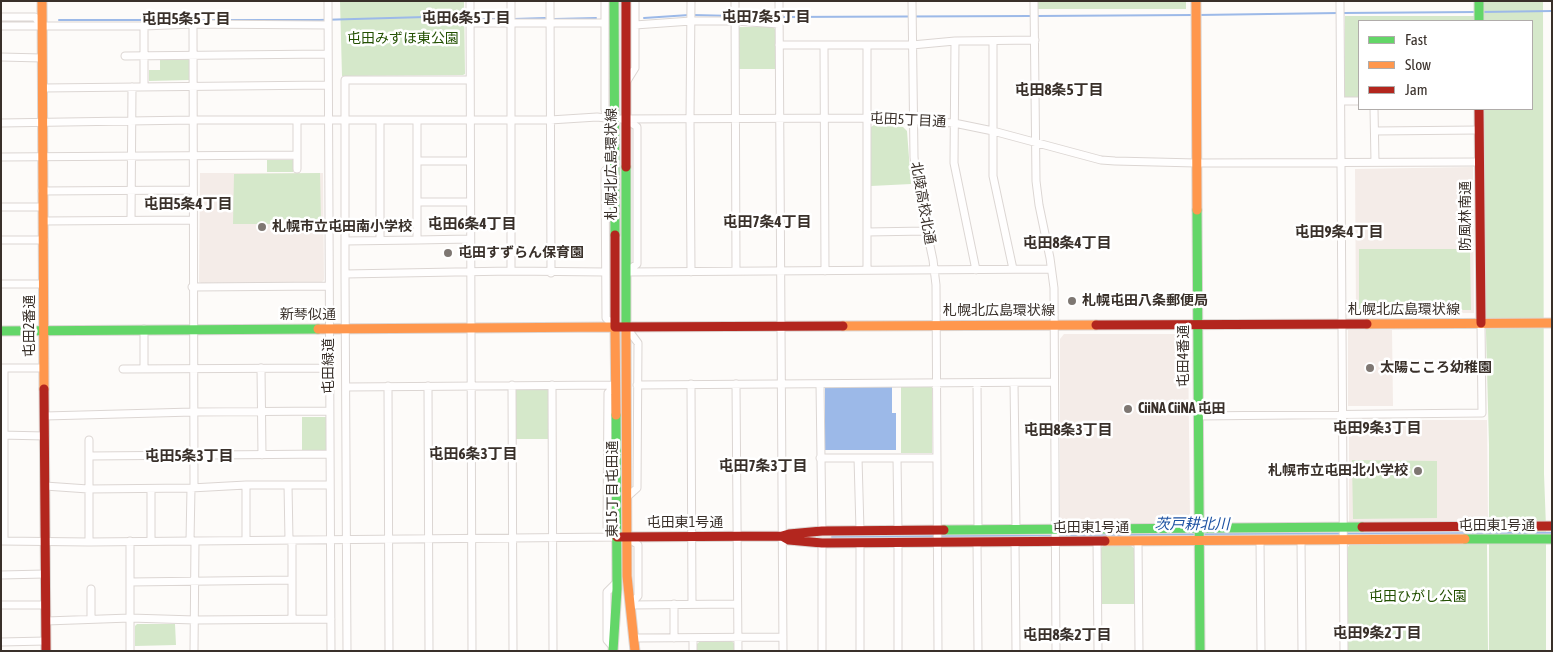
<!DOCTYPE html>
<meta charset="utf-8">
<style>
body{margin:0}
#map{position:relative;width:1553px;height:652px;overflow:hidden;background:#fdfbf9;font-family:"Asap Condensed",sans-serif}
canvas{display:block}
.frame{position:absolute;inset:0;border:2px solid #39302a;pointer-events:none}
.legend{position:absolute;left:1358px;top:20px;width:175px;height:90px;box-sizing:border-box;background:#fff;border:1px solid #b0acaa;margin:0;padding:6px 9px;list-style:none;font-size:15px;color:#39302a}
.legend li{display:flex;align-items:center;gap:10px;height:25px}
.legend b{width:25px;border:1px solid #b0acaa}
</style>
<div id="map">
<canvas width="1553" height="652"></canvas>
<div class="frame"></div>
<ul class="legend">
<li><b style="height:6px;background:#63d668"></b>Fast</li>
<li><b style="height:6px;background:#ff974d"></b>Slow</li>
<li><b style="height:6px;background:#b3261e"></b>Jam</li>
</ul>
</div>
<script>
const g = document.querySelector('canvas').getContext('2d');
g.lineJoin = 'round';
function fill(path, color) {
  g.fillStyle = color;
  g.fill(path, 'evenodd');
}
function toPath(rows) {
  const path = new Path2D();
  for (const r of rows) {
    path.moveTo(r[0], r[1]);
    for (let i = 2; i < r.length; i += 2) path.lineTo(r[i], r[i + 1]);
  }
  return path;
}
function trace(path, color, width, dash) {
  g.strokeStyle = color;
  g.lineWidth = width;
  g.lineCap = dash ? 'butt' : 'round';
  g.setLineDash(dash || []);
  g.stroke(path);
}
function label(font, color, halo, rows, align = 'center') {
  g.font = font + ' "Asap Condensed","Noto Sans JP",sans-serif';
  g.lineWidth = 5;
  g.setLineDash([]);
  g.textBaseline = 'middle';
  g.strokeStyle = halo;
  g.fillStyle = color;
  for (const [text, x, y, turn = 0] of rows) {
    g.save();
    g.translate(x, y);
    g.rotate((+turn || 0) * Math.PI / 180);
    g.textAlign = isNaN(turn) ? turn : align;
    if (halo) g.strokeText(text, 0, 0);
    g.fillText(text, 0, 0);
    g.restore();
  }
}
fill(toPath([
 [1473,167,1474,313,1356,314,1355,169],
 [200,173,323,173,324,280,322,282,201,283,199,282],
 [1348,330,1392,330,1393,406,1348,406],
 [1064,334,1182,334,1188,341,1190,520,1186,525,1064,525,1060,521,1060,339],
 [1349,420,1487,420,1488,522,1349,522]
]), '#f4ece8');
fill(toPath([
 [340,1,464,1,465,74,463,75,342,76],
 [1038,1,1186,1,1186,9,1038,9],
 [1482,1,1543,1,1544,474,1546,527,1546,651,1489,651,1489,445,1485,295,1483,109,1532,109,1532,21,1483,21],
 [1345,16,1475,16,1475,21,1359,21,1359,97,1344,98],
 [740,27,773,27,775,29,776,69,738,69,738,29],
 [189,58,189,80,149,81,149,70,160,70,160,59],
 [874,125,903,127,907,131,911,184,871,186,871,127],
 [267,160,293,160,293,172,267,172],
 [320,173,321,220,276,219,275,224,233,224,234,174],
 [1359,249,1470,249,1471,310,1359,310],
 [516,384,549,384,549,439,515,439],
 [901,387,932,387,932,453,901,453],
 [302,417,326,417,326,452,302,452],
 [1352,460,1437,461,1437,518,1353,519],
 [1350,544,1487,544,1488,651,1348,651,1348,547],
 [1103,546,1131,546,1134,548,1134,604,1101,604,1101,548],
 [137,624,175,624,176,645,135,646,135,626],
 [700,641,731,641,734,643,734,651,697,651,697,644]
]), '#d5e8ca');
fill(toPath([
 [825,387,892,387,892,413,896,413,896,450,825,450]
]), '#9cb9e8');
trace(toPath([
 [1481,12,1552,11],
 [1343,13,1476,12],
 [693,15,734,16],
 [1198,15,1339,13],
 [738,16,776,17],
 [1036,16,1194,15],
 [781,17,1031,16],
 [644,18,689,15],
 [514,19,545,18],
 [555,19,596,18],
 [59,20,319,20,461,16,475,19,509,19],
 [1202,534,1552,533],
 [939,536,1052,536],
 [1057,536,1197,534],
 [832,537,935,536]
]), '#9cb9e8', 2);
const street = toPath([
 [328,1,331,651],
 [470,1,472,651],
 [511,1,511,271],
 [550,1,551,273],
 [605,1,605,110,615,119],
 [691,1,690,119,691,272],
 [735,1,736,271],
 [779,1,783,651],
 [912,1,914,157,917,184,933,260,936,285,938,651],
 [1034,1,1036,181,1039,205,1050,258,1054,288,1056,651],
 [1340,1,1344,651],
 [1,17,35,17,42,26],
 [470,23,605,23],
 [193,24,194,488],
 [635,25,691,21,735,21,779,24],
 [1,26,144,26,193,24,328,25],
 [144,26,144,87],
 [955,41,954,163,976,270],
 [993,41,993,176,1013,269],
 [779,45,912,45,955,41,1035,40],
 [824,45,825,271],
 [867,45,867,270],
 [125,56,328,54],
 [1,57,42,58],
 [627,81,635,68,635,1],
 [43,88,328,85],
 [1341,101,1359,101],
 [1374,109,1375,162],
 [626,119,637,127,637,264,626,272],
 [297,120,297,169],
 [417,121,417,240,470,239],
 [1,123,193,120,550,120,597,117,615,119,867,118,954,123,993,131,1101,160,1115,161,1196,163,1480,162],
 [1375,131,1479,130],
 [1,157,297,155],
 [615,160,605,171,606,318,615,327],
 [417,161,470,161],
 [42,191,192,190],
 [417,202,470,202],
 [1,207,43,207],
 [131,220,132,87],
 [43,221,192,220],
 [867,232,927,231],
 [1,240,44,240],
 [380,240,380,121],
 [345,241,417,240],
 [626,272,1051,269],
 [345,274,345,80,470,80],
 [1,284,44,284],
 [192,287,329,286],
 [626,327,638,343,637,488,627,497],
 [144,329,144,369],
 [1,368,44,368],
 [4,368,4,541],
 [261,368,262,455],
 [123,369,329,368],
 [977,383,978,530],
 [1014,383,1016,529],
 [691,384,692,604],
 [736,384,738,651],
 [820,384,822,531],
 [512,385,513,651],
 [552,385,553,651],
 [615,385,608,393,607,527,617,537],
 [637,385,1054,382],
 [388,386,389,651],
 [428,386,429,651],
 [346,387,615,385],
 [45,416,193,412,329,411],
 [1198,416,1482,413,1481,323],
 [1,435,45,436],
 [89,440,89,542],
 [89,456,330,454],
 [820,458,937,458],
 [858,458,860,530],
 [897,458,898,530],
 [288,485,289,540],
 [45,486,88,489,191,488,246,485,330,485],
 [627,537,638,545,638,596,630,605],
 [246,540,246,485],
 [292,540,292,619],
 [1260,540,1261,651],
 [1301,540,1302,651],
 [1,541,89,542,617,537],
 [130,541,130,651],
 [151,541,151,489],
 [190,541,191,488],
 [1097,541,1098,651],
 [1138,541,1139,651],
 [977,542,978,651],
 [1015,542,1016,651],
 [822,543,822,651],
 [1,575,45,574],
 [130,582,292,580],
 [91,589,91,619],
 [674,604,674,638],
 [1,605,45,605],
 [630,605,737,604],
 [46,621,130,618,195,620,331,619],
 [634,638,783,637],
 [693,638,693,651],
 [1,642,46,641],
 [613,647,607,640,607,592,617,582],
 [194,651,195,541],
 [347,651,345,274,511,271,605,272],
 [860,651,860,543],
 [898,651,898,543]
]);
const fast = toPath([
 [614,1,615,235],
 [1479,1,1479,21],
 [626,167,626,327],
 [1197,210,1200,651],
 [1,331,318,329],
 [944,530,1362,527],
 [1465,539,1552,539],
 [613,651,617,589,616,415]
]);
const slow = toPath([
 [42,1,44,389],
 [1196,1,1197,210],
 [1367,324,1552,323],
 [843,326,1096,325],
 [626,327,627,576,635,651],
 [318,329,615,327,616,415],
 [1105,541,1465,539]
]);
const jam = toPath([
 [626,1,626,167],
 [1479,109,1481,323],
 [615,235,615,327,843,326],
 [1096,325,1367,324],
 [44,389,46,651],
 [1362,527,1552,526],
 [782,536,789,540,822,543,1105,541],
 [617,537,782,536,789,534,822,531,944,530]
]);
trace(street, '#dcd6d3', 9);
trace(fast, '#dcd6d3', 11);
trace(slow, '#dcd6d3', 11);
trace(jam, '#dcd6d3', 11);
trace(street, '#fffefe', 7);
trace(fast, '#63d668', 9);
trace(slow, '#ff974d', 9);
trace(jam, '#b3261e', 9);
for (const [x, y, r, color] of [
 [262,227,5,"#7e7772"],
 [448,253,5,"#7e7772"],
 [1072,301,5,"#7e7772"],
 [1370,368,5,"#7e7772"],
 [1128,409,5,"#7e7772"],
 [1418,471,5,"#7e7772"]
]) {
  const dot = new Path2D();
  dot.arc(x, y, r, 0, 2 * Math.PI);
  g.fillStyle = color;
  g.fill(dot);
  trace(dot, '#fff', 2);
}
label('14px', '#235002', '#fff', [
 ["屯田みずほ東公園",403,39],
 ["屯田ひがし公園",1418,597]
]);
label('14px', '#39302a', '#fff', [
 ["屯田5丁目通",908,120,3],
 ["札幌北広島環状線",612,164,-90],
 ["北陵高校北通",923,203,80],
 ["防風林南通",1466,216,-90],
 ["札幌北広島環状線",1404,310],
 ["札幌北広島環状線",999,311],
 ["新琴似通",308,315],
 ["屯田2番通",30,326,-90],
 ["屯田4番通",1184,356,-90],
 ["屯田緑道",329,366,-90],
 ["東15丁目屯田通",613,489,-90],
 ["屯田東1号通",685,523],
 ["屯田東1号通",1497,526],
 ["屯田東1号通",1091,528]
]);
label('bold 14px', '#39302a', '#fff', [
 ["札幌市立屯田南小学校",272,227],
 ["屯田すずらん保育園",458,253],
 ["札幌屯田八条郵便局",1082,301],
 ["太陽こころ幼稚園",1380,368],
 ["CiiNA CiiNA 屯田",1138,409],
 ["札幌市立屯田北小学校",1408,471,"right"]
], 'left');
label('bold 15px', '#39302a', '#fff', [
 ["屯田7条5丁目",766,17],
 ["屯田6条5丁目",466,18],
 ["屯田5条5丁目",186,19],
 ["屯田8条5丁目",1059,90],
 ["屯田5条4丁目",188,204],
 ["屯田7条4丁目",767,222],
 ["屯田6条4丁目",472,224],
 ["屯田9条4丁目",1339,232],
 ["屯田8条4丁目",1067,243],
 ["屯田9条3丁目",1377,428],
 ["屯田8条3丁目",1068,430],
 ["屯田6条3丁目",473,454],
 ["屯田5条3丁目",189,456],
 ["屯田7条3丁目",763,466],
 ["屯田9条2丁目",1377,633],
 ["屯田8条2丁目",1067,635]
]);
label('italic 15px', '#1d52a2', '#fff', [
 ["茨戸耕北川",1192,524]
]);
</script>
